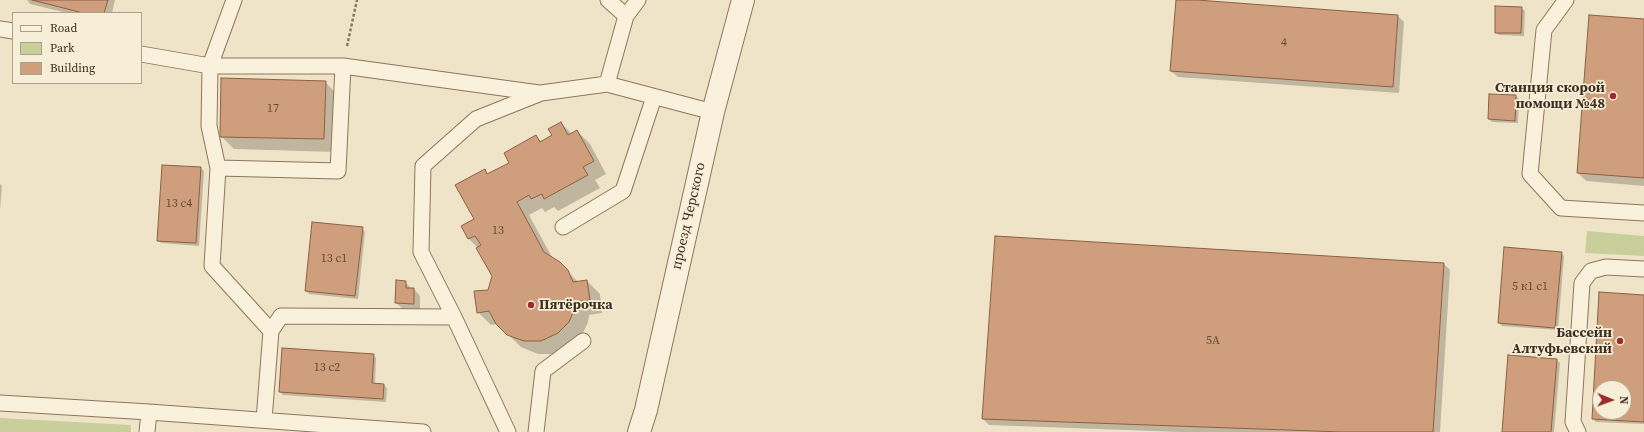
<!DOCTYPE html>
<meta charset="utf-8">
<style>
body{margin:0}
#map{position:relative;width:1644px;height:432px;overflow:hidden;background:#f0e4c8;font-family:"Source Serif 4",serif}
canvas{display:block}
.legend{position:absolute;left:12px;top:12px;width:130px;height:72px;box-sizing:border-box;background:#f7eed8;border:1px solid #ada18e;margin:0;padding:5px 7px;list-style:none;font-size:12px;color:#3d2e20}
.legend li{display:flex;align-items:center;gap:8px;height:20px}
.legend b{width:20px;border:1px solid #ada18e}
.north{position:absolute;left:1592px;top:380px;width:40px;height:40px;box-sizing:border-box;background:#f7eed8;border:1px solid #ada18e;border-radius:50%;rotate:91deg;font-size:11px;font-weight:700;line-height:16px;text-align:center;color:#3d2e20}
.north::after{content:'';display:block;margin:auto;width:14px;height:18px;background:#9e2a2b;clip-path:polygon(50% 0,100% 100%,50% 72%,0 100%)}
</style>
<div id="map">
<canvas width="1644" height="432"></canvas>
<ul class="legend">
<li><b style="height:5px;background:#faf1dc"></b>Road</li>
<li><b style="height:11px;background:#c9cf9b"></b>Park</li>
<li><b style="height:11px;background:#cf9f7d"></b>Building</li>
</ul>
<div class="north">N</div>
</div>
<script>
const g = document.querySelector('canvas').getContext('2d');
g.lineJoin = 'round';
function fill(path, color) {
  g.fillStyle = color;
  g.fill(path, 'evenodd');
}
function toPath(rows) {
  const path = new Path2D();
  for (const r of rows) {
    path.moveTo(r[0], r[1]);
    for (let i = 2; i < r.length; i += 2) path.lineTo(r[i], r[i + 1]);
  }
  return path;
}
function trace(path, color, width, dash) {
  g.strokeStyle = color;
  g.lineWidth = width;
  g.lineCap = dash ? 'butt' : 'round';
  g.setLineDash(dash || []);
  g.stroke(path);
}
function label(font, color, halo, rows, align = 'center') {
  g.font = font + ' "Source Serif 4",serif';
  g.lineWidth = 3.5;
  g.setLineDash([]);
  g.textBaseline = 'middle';
  g.strokeStyle = halo;
  g.fillStyle = color;
  for (const [text, x, y, turn = 0] of rows) {
    g.save();
    g.translate(x, y);
    g.rotate((+turn || 0) * Math.PI / 180);
    g.textAlign = isNaN(turn) ? turn : align;
    if (halo) g.strokeText(text, 0, 0);
    g.fillText(text, 0, 0);
    g.restore();
  }
}
fill(toPath([
 [1587,231,1644,236,1644,256,1585,253],
 [0,418,131,425,131,432,0,432]
]), '#c9cf9b');
fill(toPath([
 [27,0,115,0,112,13,67,13,30,4],
 [1177,0,1398,16,1404,22,1399,93,1178,77,1171,71],
 [1521,8,1525,11,1524,36,1499,35,1496,32],
 [1644,20,1644,186,1586,181,1578,173],
 [325,82,338,95,336,152,234,149,221,136],
 [1516,96,1519,99,1518,123,1492,122,1489,119],
 [561,123,572,134,577,131,590,144,606,174,595,180,600,188,558,211,554,207,545,212,542,208,529,215,553,259,559,263,578,282,587,281,600,294,602,313,589,315,588,322,582,335,554,354,538,354,521,347,497,324,491,325,478,312,489,291,493,276,478,248,469,239,462,226,475,219,485,171,489,175,510,163,536,137,542,142,553,136],
 [201,168,204,171,199,246,161,243,158,240],
 [0,184,2,186,0,210],
 [362,228,365,232,358,299,309,294,306,291],
 [996,237,1444,264,1450,270,1440,432,1180,432,989,425,983,419],
 [1561,253,1564,256,1558,330,1502,326,1499,323],
 [405,282,412,289,414,289,420,296,420,309,403,309,396,303],
 [1600,293,1644,296,1644,424,1596,422,1593,419],
 [1600,388,1624,388,1624,412,1600,412],
 [373,355,376,358,375,384,384,385,387,388,386,402,283,395,280,392],
 [1556,359,1560,363,1554,432,1503,432]
]), '#0003');
const building = toPath([
 [32,0,108,0,104,13,83,13,32,0],
 [1176,0,1197,0,1398,15,1393,87,1170,71,1176,0],
 [1495,6,1522,7,1521,33,1495,33,1495,6],
 [1589,15,1644,19,1644,178,1577,173,1589,15],
 [221,78,326,81,324,139,220,137,221,78],
 [1489,94,1516,95,1515,121,1488,119,1489,94],
 [561,122,568,135,577,130,594,161,583,167,588,175,544,199,542,194,531,199,529,195,517,202,544,252,560,262,568,270,573,282,587,280,590,300,576,302,575,308,569,322,558,333,541,341,524,341,507,335,496,324,489,311,477,313,474,291,488,290,492,276,476,248,481,245,475,236,468,239,461,226,474,219,455,185,485,169,487,174,509,163,504,153,536,135,540,142,552,135,548,129,561,122],
 [162,165,201,167,196,243,157,241,162,165],
 [312,222,363,227,355,296,305,291,312,222],
 [995,236,1444,263,1433,432,1342,432,982,419,995,236],
 [1504,247,1562,252,1555,328,1498,323,1504,247],
 [396,280,406,281,406,288,414,288,414,304,395,303,396,280],
 [1599,292,1644,295,1644,422,1592,419,1599,292],
 [1600,388,1624,388,1624,412,1600,412,1600,388],
 [282,348,374,354,372,383,384,384,383,399,279,392,282,348],
 [1508,355,1557,359,1551,432,1502,432,1508,355]
]);
fill(building, '#cf9f7d');
trace(building, '#8d5f41', 1);
const service = toPath([
 [234,0,210,66,209,126,218,168,212,266,271,331,264,420],
 [1566,0,1544,30,1530,174,1561,208,1644,213],
 [626,16,638,0],
 [0,29,13,31],
 [141,54,210,66,343,66,539,93],
 [607,84,626,16,608,0],
 [218,168,338,171,343,66],
 [563,227,623,191,654,97],
 [271,331,281,316,454,317],
 [0,403,149,412,423,432],
 [147,432,149,412],
 [508,432,454,317,421,252,423,166,476,119,541,93,607,84,713,112],
 [536,432,543,371,583,341],
 [1578,432,1573,422,1582,283,1591,271,1606,267,1644,269]
]);
const minor = toPath([
 [639,432,646,410,713,112,743,0]
]);
trace(service, '#8d765c', 17);
trace(minor, '#8d765c', 24);
trace(toPath([
 [347,46,357,0]
]), '#8d765c', 2.5, [3, 2]);
trace(service, '#faf1dc', 15);
trace(minor, '#faf1dc', 22);
for (const [x, y, r, color] of [
 [1613,96,4,"#9e2a2b"],
 [531,305,4,"#9e2a2b"],
 [1620,341,4,"#9e2a2b"]
]) {
  const dot = new Path2D();
  dot.arc(x, y, r, 0, 2 * Math.PI);
  g.fillStyle = color;
  g.fill(dot);
  trace(dot, '#f7eed8', 1.5);
}
label('12px', '#624a37', null, [
 ["4",1284,43],
 ["17",273,109],
 ["13 с4",179,204],
 ["13",498,231],
 ["13 с1",334,259],
 ["5 к1 с1",1530,287],
 ["5A",1213,341],
 ["13 с2",327,368]
]);
label('bold 14px', '#3d2e20', '#f7eed8', [
 ["Станция скорой",1605,88],
 ["помощи №48",1605,104],
 ["Пятёрочка",539,305,"left"],
 ["Бассейн",1612,333],
 ["Алтуфьевский",1612,349]
], 'right');
label('14px', '#3d2e20', '#f7eed8', [
 ["проезд Черского",689,216,-77]
]);
</script>
